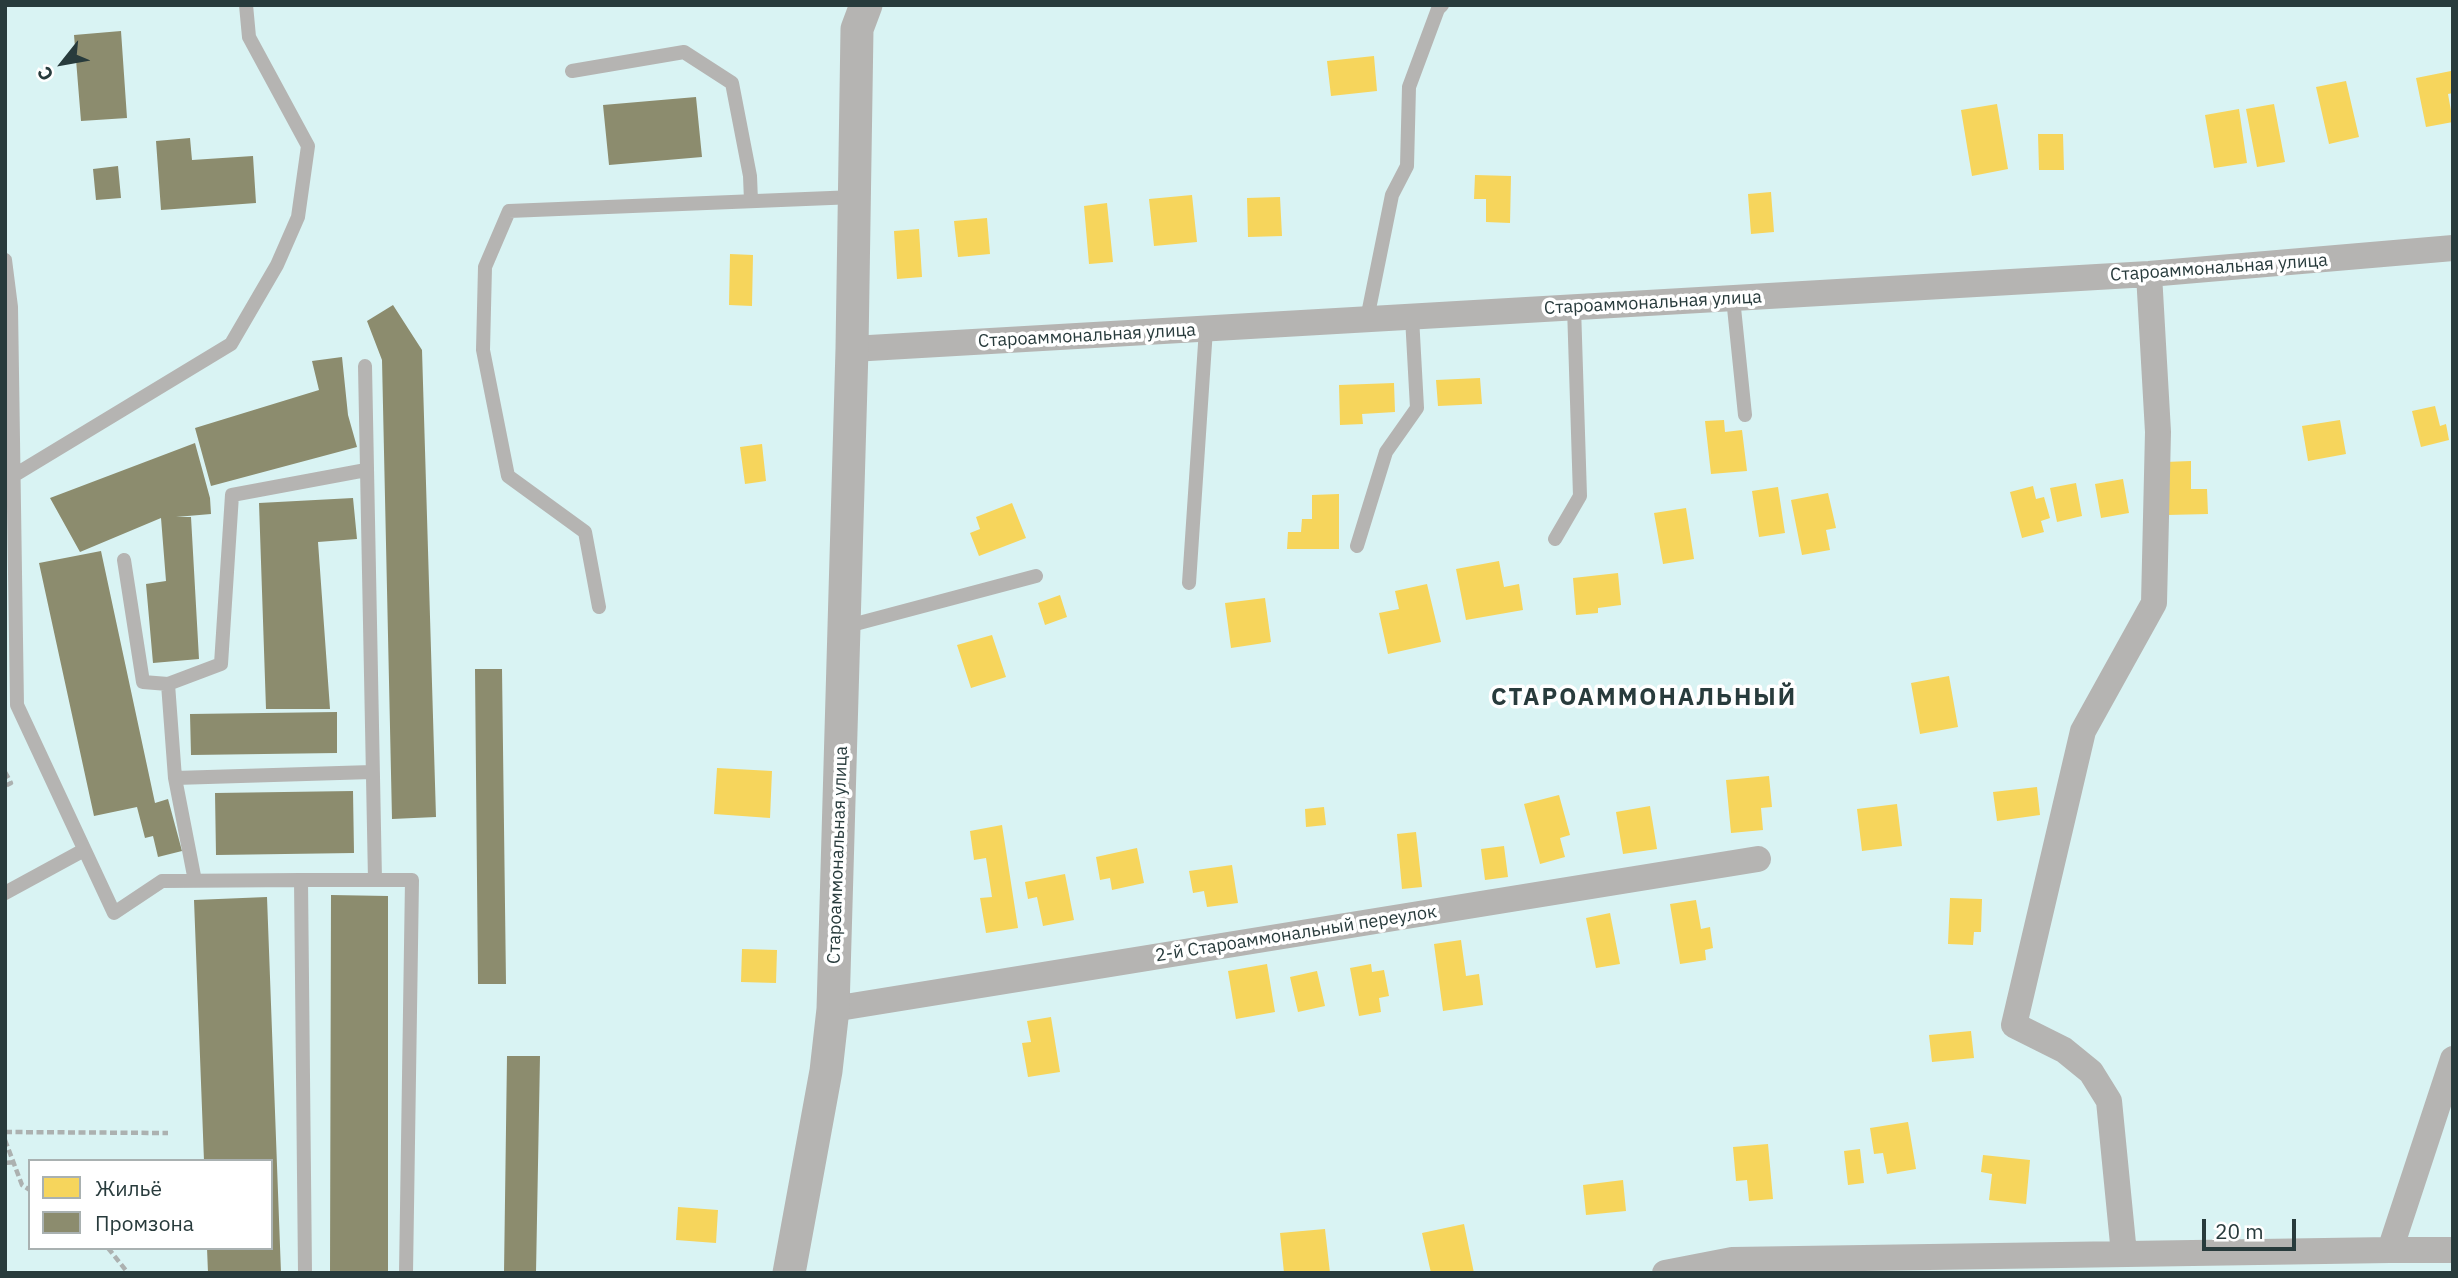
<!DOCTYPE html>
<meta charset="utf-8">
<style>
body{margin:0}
#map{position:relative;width:2458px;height:1278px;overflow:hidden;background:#d9f3f3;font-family:"IBM Plex Sans",sans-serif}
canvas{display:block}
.frame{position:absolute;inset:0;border:7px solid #283b3c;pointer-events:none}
.legend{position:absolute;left:28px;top:1159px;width:245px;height:91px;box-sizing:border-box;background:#fff;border:2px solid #a9b1b1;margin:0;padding:9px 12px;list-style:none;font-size:21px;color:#283b3c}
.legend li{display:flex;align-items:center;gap:14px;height:35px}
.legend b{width:35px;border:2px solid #a9b1b1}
.north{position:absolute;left:28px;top:28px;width:70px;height:70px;-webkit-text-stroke:5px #fff;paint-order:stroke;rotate:239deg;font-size:19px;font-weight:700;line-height:28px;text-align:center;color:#283b3c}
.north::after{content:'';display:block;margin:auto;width:24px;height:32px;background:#283b3c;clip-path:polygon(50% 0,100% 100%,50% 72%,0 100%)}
.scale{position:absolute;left:2202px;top:1219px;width:94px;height:32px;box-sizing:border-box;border:4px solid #283b3c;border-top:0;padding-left:9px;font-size:21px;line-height:24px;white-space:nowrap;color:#283b3c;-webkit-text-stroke:5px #fff;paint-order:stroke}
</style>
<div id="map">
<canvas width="2458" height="1278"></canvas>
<div class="frame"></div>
<ul class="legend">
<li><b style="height:19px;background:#f6d55c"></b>Жильё</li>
<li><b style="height:19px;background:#8c8c6e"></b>Промзона</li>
</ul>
<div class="north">С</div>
<div class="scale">20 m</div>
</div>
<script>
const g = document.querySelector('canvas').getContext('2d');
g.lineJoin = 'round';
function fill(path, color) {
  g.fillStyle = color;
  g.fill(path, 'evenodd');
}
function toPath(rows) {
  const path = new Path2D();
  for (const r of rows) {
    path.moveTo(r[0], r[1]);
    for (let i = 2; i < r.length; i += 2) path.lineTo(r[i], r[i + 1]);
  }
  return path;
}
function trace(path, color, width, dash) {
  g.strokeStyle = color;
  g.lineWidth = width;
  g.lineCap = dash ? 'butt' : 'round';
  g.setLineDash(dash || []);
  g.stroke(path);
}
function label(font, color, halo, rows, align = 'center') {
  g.font = font + ' "IBM Plex Sans",sans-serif';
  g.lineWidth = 7;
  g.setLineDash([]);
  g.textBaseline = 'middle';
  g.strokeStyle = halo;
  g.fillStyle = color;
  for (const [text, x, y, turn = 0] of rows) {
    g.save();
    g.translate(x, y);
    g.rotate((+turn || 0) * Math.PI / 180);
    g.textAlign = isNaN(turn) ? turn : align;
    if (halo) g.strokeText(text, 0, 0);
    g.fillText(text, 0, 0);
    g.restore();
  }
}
fill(toPath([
 [1374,56,1377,91,1331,96,1327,61],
 [2451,71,2453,93,2448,94,2453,122,2426,127,2416,78],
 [2346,81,2359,137,2329,144,2316,87],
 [1997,104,2008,169,1972,176,1961,110],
 [2274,104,2285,162,2257,167,2246,109],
 [2239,109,2247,163,2214,168,2205,115],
 [2038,134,2063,134,2064,170,2039,170],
 [1475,175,1511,176,1510,223,1486,222,1486,199,1474,199],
 [1771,192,1774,232,1751,234,1748,194],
 [1192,195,1197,242,1154,246,1149,199],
 [1280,197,1282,236,1248,237,1247,198],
 [1107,203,1113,262,1089,264,1084,206],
 [987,218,990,254,958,257,954,221],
 [919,229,922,277,897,279,894,231],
 [730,254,753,255,752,306,729,305],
 [1480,378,1482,404,1438,406,1436,380],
 [1394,383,1395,412,1362,414,1363,424,1340,425,1339,385],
 [2435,406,2440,426,2446,424,2449,440,2421,447,2412,411],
 [1724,420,1725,432,1742,430,1747,471,1711,474,1705,421],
 [2340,420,2346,454,2308,461,2302,426],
 [762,444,766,481,745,484,740,447],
 [2191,461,2191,489,2207,489,2208,514,2167,515,2165,462],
 [2123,479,2129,513,2101,518,2095,484],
 [2076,483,2082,516,2057,522,2050,488],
 [2033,486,2036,499,2044,497,2050,518,2041,521,2044,532,2022,538,2010,492],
 [1778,487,1785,533,1759,537,1752,491],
 [1828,493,1836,528,1826,530,1830,550,1802,555,1791,500],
 [1339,494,1339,549,1287,549,1288,532,1301,532,1302,519,1312,519,1312,495],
 [1012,503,1026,538,979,556,970,533,980,529,976,517],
 [1686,508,1694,559,1663,564,1654,513],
 [1499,561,1504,587,1519,584,1523,610,1466,620,1456,569],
 [1618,573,1621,605,1598,608,1598,613,1576,615,1573,578],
 [1427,584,1441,642,1388,654,1379,613,1399,609,1395,591],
 [1060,595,1067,617,1045,625,1038,603],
 [1265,598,1271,642,1231,648,1225,603],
 [992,635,1006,677,971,688,957,645],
 [1949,676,1958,727,1920,734,1911,683],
 [717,768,772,771,770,818,714,814],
 [1769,776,1772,807,1761,808,1763,830,1731,833,1726,780],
 [2037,787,2040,815,1997,821,1993,792],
 [1559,795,1570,835,1560,838,1565,857,1540,864,1524,804],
 [1897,804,1902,846,1862,851,1857,809],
 [1650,806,1657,849,1623,854,1616,812],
 [1324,807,1326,825,1306,827,1305,809],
 [1002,825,1018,928,986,933,980,898,992,897,986,858,974,860,970,831],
 [1416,832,1422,887,1402,889,1397,834],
 [1504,846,1508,877,1485,880,1481,849],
 [1137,848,1144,883,1112,890,1110,878,1100,880,1096,857],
 [1232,865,1238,903,1207,907,1204,891,1193,893,1189,871],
 [1065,874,1074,920,1043,926,1037,897,1028,899,1025,882],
 [1950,898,1982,899,1981,932,1974,932,1973,945,1948,944],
 [1696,900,1701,929,1710,927,1713,948,1705,950,1706,960,1680,964,1670,904],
 [1610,913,1620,964,1596,968,1586,918],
 [1461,940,1466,976,1479,974,1483,1005,1443,1011,1434,944],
 [742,949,777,950,776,983,741,982],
 [1267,964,1275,1012,1236,1019,1228,971],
 [1371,964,1372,972,1384,970,1389,996,1379,998,1381,1012,1359,1016,1350,968],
 [1317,971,1325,1006,1298,1012,1290,977],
 [1051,1017,1060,1072,1028,1077,1022,1043,1031,1042,1027,1021],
 [1971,1031,1974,1058,1932,1062,1929,1035],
 [1908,1122,1916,1169,1887,1174,1883,1153,1874,1154,1870,1128],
 [1768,1144,1773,1199,1749,1201,1747,1180,1736,1181,1733,1147],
 [1860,1149,1864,1183,1848,1185,1844,1151],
 [1983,1155,2030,1160,2026,1204,1989,1200,1992,1174,1981,1172],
 [1623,1180,1626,1211,1586,1215,1583,1185],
 [678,1207,718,1210,716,1243,676,1240],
 [1464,1224,1474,1273,1431,1273,1422,1233],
 [1325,1229,1330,1273,1284,1273,1280,1233]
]), '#f6d55c');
fill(toPath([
 [121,31,127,118,81,121,74,35],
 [696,97,702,157,609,165,603,105],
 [190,138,192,160,253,156,256,203,161,210,156,141],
 [118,166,121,198,96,200,93,169],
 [393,305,422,350,436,817,392,819,382,360,367,321],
 [342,357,348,415,357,447,211,486,195,428,319,390,312,361],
 [195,443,210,498,211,514,176,517,191,517,199,659,153,663,146,584,166,581,161,518,80,552,50,498],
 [353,498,357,539,318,542,330,709,266,709,259,503],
 [101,551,155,803,168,799,182,851,158,857,153,836,145,838,137,807,94,816,39,563],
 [475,669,502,669,506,984,478,984],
 [337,712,337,753,191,755,190,714],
 [353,791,354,853,216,855,215,793],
 [331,895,388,896,388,1273,330,1273],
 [267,897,281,1273,208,1273,207,1248,271,1248,271,1161,204,1161,194,900],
 [507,1056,540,1056,536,1273,504,1273]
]), '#8c8c6e');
trace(toPath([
 [5,772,11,783,5,786],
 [5,1132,168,1133],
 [5,1140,22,1185,30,1190],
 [5,1163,14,1162],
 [108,1248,128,1273]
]), '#acb1b0', 4.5, [7, 3.5]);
trace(toPath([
 [572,71,684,52,732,83,750,176,751,201],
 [5,260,11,307,17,705,114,913,162,881,301,880,305,1273],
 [1733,298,1745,415],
 [1367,319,1392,195,1407,166,1409,87,1438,9,1442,5],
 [365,366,375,880],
 [13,476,231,344,277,265,298,217,308,146,249,37,246,5],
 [1555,539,1580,496,1574,307],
 [1357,546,1386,452,1417,408,1412,317],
 [124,560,143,682,168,684],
 [1189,583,1206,329],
 [599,607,585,532,508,476,483,350,485,267,509,211,855,197],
 [844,627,1036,576],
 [175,778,372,772],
 [301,880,412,880,406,1273],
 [195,881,175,778,168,684,221,664,232,495,366,470],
 [5,893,84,850]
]), '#b5b4b2', 14);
trace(toPath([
 [852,349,2149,274,2453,248],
 [833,1009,1758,859],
 [2390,1250,2453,1250],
 [2124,1254,2109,1101,2091,1072,2064,1050,2014,1025,2083,731,2154,603,2158,432,2149,274],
 [1665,1273,1732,1260,2390,1250,2453,1059]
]), '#b5b4b2', 26);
trace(toPath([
 [789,1273,826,1071,833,1009,852,349,857,29,866,5]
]), '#b5b4b2', 33);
label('18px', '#283b3c', '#fff', [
 ["Староаммональная улица",2219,268,-4],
 ["Староаммональная улица",1653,303,-3],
 ["Староаммональная улица",1087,336,-3],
 ["Староаммональная улица",838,855,-88],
 ["2-й Староаммональный переулок",1296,934,-9]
]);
g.letterSpacing = '2px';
label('bold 24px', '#283b3c', '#fff', [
 ["СТАРОАММОНАЛЬНЫЙ",1644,698]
]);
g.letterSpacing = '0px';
</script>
